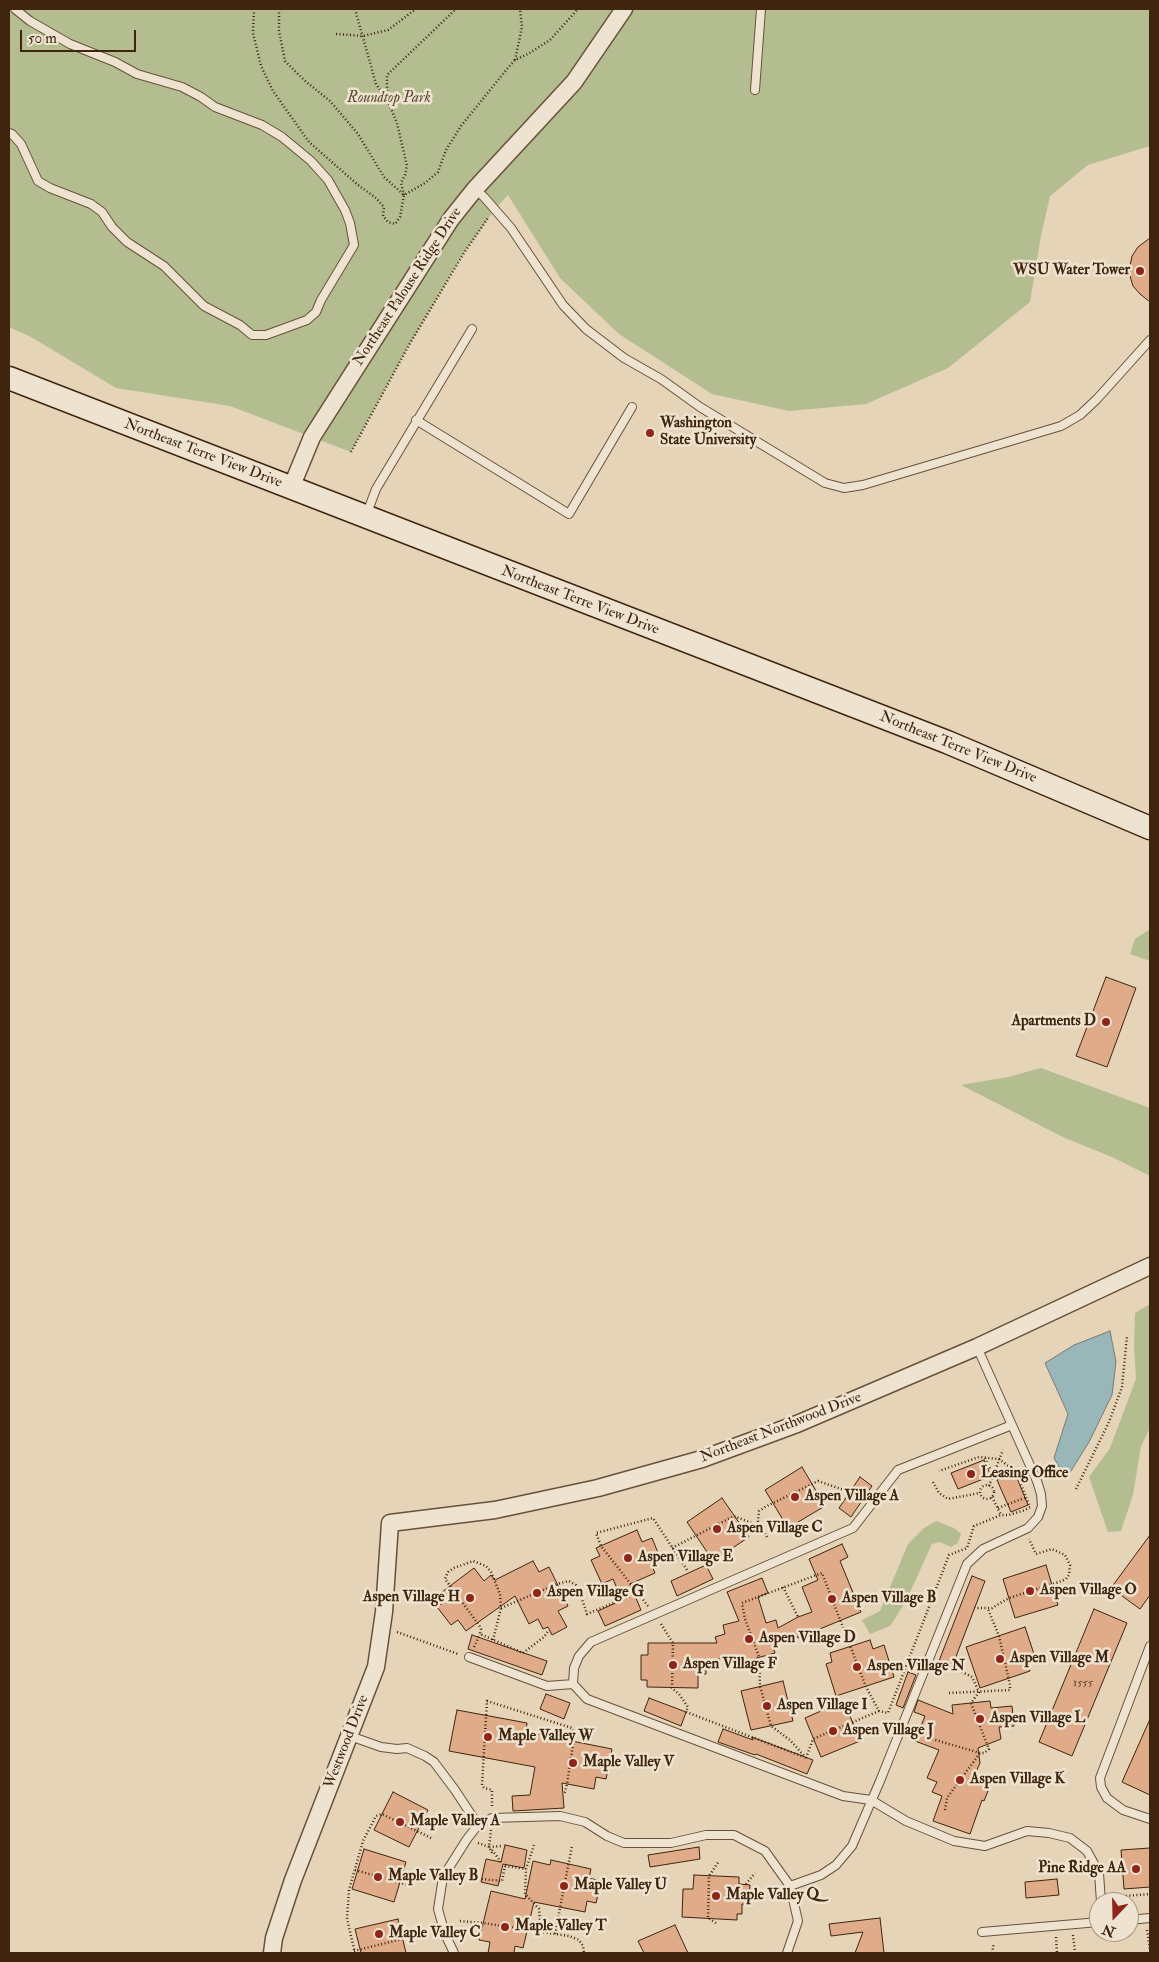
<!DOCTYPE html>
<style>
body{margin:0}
#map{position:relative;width:1159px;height:1962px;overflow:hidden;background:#e5d4b7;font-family:"IM FELL Double Pica",serif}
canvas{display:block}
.frame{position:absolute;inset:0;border:10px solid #3f250d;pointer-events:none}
.north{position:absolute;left:1089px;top:1892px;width:50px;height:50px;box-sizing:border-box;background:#eee3d0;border:1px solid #a89782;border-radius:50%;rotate:201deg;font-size:14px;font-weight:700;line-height:20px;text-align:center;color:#3f250d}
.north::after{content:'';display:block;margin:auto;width:18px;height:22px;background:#8f2418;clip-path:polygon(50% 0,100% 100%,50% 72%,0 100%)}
.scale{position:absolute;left:20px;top:30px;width:116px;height:22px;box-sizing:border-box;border:2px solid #3f250d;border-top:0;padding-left:6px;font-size:15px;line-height:18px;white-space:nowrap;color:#3f250d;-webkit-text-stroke:4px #eee3d0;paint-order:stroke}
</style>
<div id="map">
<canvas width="1159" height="1962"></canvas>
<div class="frame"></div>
<div class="north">N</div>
<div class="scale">50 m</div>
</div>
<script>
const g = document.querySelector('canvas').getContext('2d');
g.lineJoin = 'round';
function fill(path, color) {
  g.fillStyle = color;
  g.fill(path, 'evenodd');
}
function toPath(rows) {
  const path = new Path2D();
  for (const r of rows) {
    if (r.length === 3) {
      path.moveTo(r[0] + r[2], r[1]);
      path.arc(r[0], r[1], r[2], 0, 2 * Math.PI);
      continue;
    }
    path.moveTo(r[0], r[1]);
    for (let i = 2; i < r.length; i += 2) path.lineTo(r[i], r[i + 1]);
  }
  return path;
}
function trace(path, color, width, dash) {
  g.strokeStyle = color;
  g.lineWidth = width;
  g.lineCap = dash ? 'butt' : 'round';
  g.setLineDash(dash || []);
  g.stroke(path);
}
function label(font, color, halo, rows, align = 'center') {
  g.font = font + ' "IM FELL Double Pica",serif';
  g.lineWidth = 5;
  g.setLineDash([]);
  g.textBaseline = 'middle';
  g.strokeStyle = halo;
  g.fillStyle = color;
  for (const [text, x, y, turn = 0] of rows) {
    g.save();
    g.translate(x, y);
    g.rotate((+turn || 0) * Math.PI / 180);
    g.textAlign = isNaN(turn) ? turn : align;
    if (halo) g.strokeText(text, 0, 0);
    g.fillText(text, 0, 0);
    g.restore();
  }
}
fill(toPath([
 [9,9,1150,9,1150,146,1088,165,1050,196,1041,236,1030,302,948,368,866,404,789,411,712,394,619,334,560,278,508,195,495,209,464,253,409,345,351,452,230,406,116,388,31,337,9,327],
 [1150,929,1150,961,1130,954,1135,939],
 [1041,1068,1150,1108,1150,1176,1112,1157,1065,1138,961,1085,1008,1077],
 [1150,1304,1150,1428,1141,1446,1133,1495,1121,1531,1108,1532,1089,1477,1110,1448,1136,1379,1134,1348,1135,1313],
 [936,1521,954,1528,961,1534,958,1543,951,1547,940,1542,932,1544,906,1601,890,1626,870,1634,862,1620,880,1611,908,1544,924,1528]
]), '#b3bd8f');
const water = toPath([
 [1110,1331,1116,1362,1112,1395,1089,1442,1066,1479,1054,1458,1068,1414,1045,1363,1074,1345,1110,1331]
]);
fill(water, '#99b6b8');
trace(water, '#757c74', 1);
const building = toPath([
 [1150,238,1150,302,1140,294,1133,286,1130,276,1130,266,1132,256,1138,247,1150,238],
 [1106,977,1136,988,1107,1067,1076,1056,1106,977],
 [984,1460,991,1476,958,1489,951,1473,984,1460],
 [802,1467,825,1506,788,1528,765,1490,802,1467],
 [1015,1473,1028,1505,1011,1512,997,1480,1015,1473],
 [860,1477,872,1486,851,1517,839,1508,860,1477],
 [722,1498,749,1537,713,1561,687,1522,722,1498],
 [637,1530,642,1542,652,1538,661,1560,651,1564,655,1573,630,1584,641,1610,605,1626,598,1611,622,1600,613,1579,602,1584,591,1560,600,1556,596,1548,637,1530],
 [1150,1535,1150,1595,1140,1609,1111,1588,1150,1535],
 [842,1544,848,1557,840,1561,861,1612,798,1638,797,1636,772,1644,775,1653,735,1664,732,1655,706,1663,706,1674,698,1674,698,1688,647,1687,647,1680,641,1680,641,1655,648,1655,648,1643,717,1643,715,1637,725,1634,723,1625,739,1621,727,1592,762,1578,768,1593,758,1597,766,1623,776,1620,778,1628,798,1617,812,1612,802,1587,818,1580,809,1559,842,1544],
 [533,1561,539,1572,549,1567,568,1606,558,1611,567,1627,552,1635,548,1627,543,1629,538,1619,529,1624,515,1596,466,1631,458,1620,451,1625,437,1607,444,1602,438,1595,474,1568,484,1581,491,1575,495,1580,533,1561],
 [706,1565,713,1579,677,1596,671,1581,706,1565],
 [1046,1565,1058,1605,1015,1618,1003,1579,1046,1565],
 [972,1576,985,1581,952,1667,939,1661,972,1576],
 [1094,1609,1127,1623,1072,1756,1039,1742,1094,1609],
 [1025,1627,1035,1657,1026,1660,1030,1671,980,1688,966,1647,1025,1627],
 [472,1635,547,1661,542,1675,468,1649,472,1635],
 [870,1640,873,1649,884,1645,894,1677,836,1696,826,1664,832,1662,830,1653,870,1640],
 [908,1672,916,1675,903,1708,896,1705,908,1672],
 [783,1681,793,1721,751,1730,741,1691,783,1681],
 [546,1694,570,1703,564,1719,540,1709,546,1694],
 [649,1698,686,1712,681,1726,644,1711,649,1698],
 [918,1700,953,1714,952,1705,990,1701,991,1708,1012,1706,1014,1726,999,1727,1001,1739,978,1748,980,1763,975,1774,992,1781,984,1801,982,1800,970,1834,933,1821,942,1796,932,1792,937,1782,927,1778,939,1750,915,1741,925,1716,914,1712,918,1700],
 [844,1701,860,1741,821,1757,805,1718,844,1701],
 [457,1710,527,1723,526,1732,612,1749,606,1779,596,1777,594,1789,562,1783,564,1808,513,1811,512,1796,530,1795,535,1767,449,1751,457,1710],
 [1150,1719,1150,1795,1122,1782,1150,1719],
 [723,1729,753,1740,752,1737,813,1760,807,1774,756,1754,755,1755,718,1742,723,1729],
 [393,1792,428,1810,409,1847,374,1830,393,1792],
 [505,1845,527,1850,524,1868,503,1864,498,1886,481,1882,486,1859,501,1862,505,1845],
 [699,1847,700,1859,650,1867,648,1855,699,1847],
 [1150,1848,1150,1887,1124,1889,1121,1850,1150,1848],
 [364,1849,406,1862,394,1902,352,1889,364,1849],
 [551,1860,591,1869,589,1878,601,1881,596,1903,587,1901,585,1912,534,1902,523,1948,515,1946,514,1953,488,1953,490,1942,479,1940,491,1891,525,1899,533,1861,550,1865,551,1860],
 [694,1875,739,1877,739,1884,750,1885,749,1904,742,1904,742,1914,737,1914,737,1920,682,1917,683,1889,693,1889,694,1875],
 [1057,1879,1059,1895,1026,1898,1025,1882,1057,1879],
 [880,1918,884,1953,855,1953,863,1932,831,1936,829,1924,880,1918],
 [398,1919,406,1953,361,1953,355,1929,398,1919],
 [675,1925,688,1953,644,1953,638,1941,675,1925]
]);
fill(building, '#dfab88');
trace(building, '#3f250d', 1);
const lane = toPath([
 [755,90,761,9],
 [9,133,12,134,21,144,38,181,50,188,91,204,102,212,112,227,127,242,164,266,204,306,240,325,252,335,266,335,307,320,316,312,321,300,354,245,350,223,345,210,328,180,311,161,282,137,262,125,215,107,201,97,182,87,137,74,115,62,70,44,30,21,15,9],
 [475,189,484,197,511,228,563,305,586,329,624,358,661,379,700,407,825,483,844,488,863,485,1061,426,1080,415,1097,399,1150,340],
 [416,420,569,514,632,407],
 [367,513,376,489,472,329],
 [1150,1646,1100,1778,1101,1787,1107,1798,1123,1810,1150,1819],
 [469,1657,547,1686,573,1684,587,1699,843,1796,871,1800,906,1821,954,1841,985,1846,1027,1831,1049,1833,1070,1838,1087,1851,1099,1873,1101,1902],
 [573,1684,574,1668,579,1656,591,1642,853,1528,898,1470,1012,1425],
 [350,1736,381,1747,397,1749,407,1748,425,1756,434,1762,455,1790,478,1825],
 [790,1886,821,1875,836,1865,852,1846,880,1781,967,1564,983,1549,1028,1528,1038,1517,1042,1506,1041,1494,1037,1481,977,1347],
 [1129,1920,1150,1918],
 [982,1932,1099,1922],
 [454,1953,445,1934,438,1909,443,1877,467,1839,478,1825,492,1818,560,1816,585,1822,607,1836,624,1843,671,1843,706,1835,734,1835,765,1851,790,1886,798,1921,787,1953]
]);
const street = toPath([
 [291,488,312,437,451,219,475,189,574,82,624,9],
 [272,1953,274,1938,293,1880,376,1667,384,1612,390,1523,495,1510,598,1488,702,1459,797,1424,977,1347,1150,1266]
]);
const secondary = toPath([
 [9,378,947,742,1150,828]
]);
trace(lane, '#685138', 10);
trace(street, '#685138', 19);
trace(secondary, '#3f250d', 25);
trace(toPath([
 [254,9,253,33,261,66,273,91,309,142,358,185,376,198,384,207,383,216,388,222,395,224,400,217,404,195,425,183,438,172,446,150,461,126,507,69,515,60,528,54,550,40,578,9],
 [279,9,279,31,285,61,304,80,330,101,358,134,384,177,403,194],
 [355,9,376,84,386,98],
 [336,34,363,36,388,30,416,9],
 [515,60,522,27,520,9],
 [404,195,401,183,405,175,407,166,397,123,387,99,387,75,456,9],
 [351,452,409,345,464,253,488,218],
 [985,1458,993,1475,1012,1469],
 [933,1482,939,1493,948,1499,980,1493],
 [987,1492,7],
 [989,1486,1003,1450],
 [1076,1489,1109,1422,1122,1387,1127,1336],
 [992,1497,1001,1515],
 [998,1508,1027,1497],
 [767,1537,758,1521,759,1511,765,1507,818,1481,844,1490],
 [672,1548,734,1516,759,1526],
 [783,1587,798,1617],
 [648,1606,601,1546,596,1533,653,1518,687,1570],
 [501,1608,557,1584,569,1581,576,1585,583,1602,587,1614,638,1593],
 [974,1608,992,1608,1009,1598,1059,1582,1066,1579,1069,1575,1070,1565,1065,1555,1052,1549,1036,1554,1029,1539],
 [661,1624,673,1643,672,1688,679,1694,688,1707,686,1712,804,1757],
 [397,1632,458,1654],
 [493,1640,501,1608,500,1594,491,1572,486,1566,473,1561,454,1568,448,1572,445,1579,479,1625,481,1629,480,1634,523,1653,544,1637,549,1630],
 [474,1647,480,1634],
 [949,1693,1010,1690,1010,1685,999,1636,988,1609],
 [932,1739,980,1753,984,1753,989,1749,971,1703,979,1692,972,1677,960,1671],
 [806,1758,790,1740,771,1726,760,1686,759,1657,745,1619,742,1603,822,1573,866,1687,879,1711,888,1713,949,1555,967,1548,974,1526,1001,1515,1009,1515,1025,1510,1030,1507,1016,1472,999,1459,979,1457,939,1471],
 [806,1758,813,1739,879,1711],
 [492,1806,492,1790,484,1788,482,1785,487,1701,572,1728,574,1738,567,1784,565,1792,563,1793],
 [945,1810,947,1798,980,1753],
 [478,1843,489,1847,491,1830],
 [534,1845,526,1869,525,1894,539,1909,541,1932],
 [492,1850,501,1862],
 [492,1853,489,1847,502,1846],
 [505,1866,526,1869],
 [355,1870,415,1887],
 [472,1875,482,1879,502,1881,505,1866,503,1864],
 [746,1884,755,1873],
 [1112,1897,1150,1894],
 [460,1921,483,1923,569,1936,579,1940,583,1946,584,1953],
 [716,1923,708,1918,709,1876,719,1861],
 [1147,1930,1150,1949],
 [555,1934,572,1846],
 [1073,1935,1075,1953],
 [1056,1937,1057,1953],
 [354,1951,422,1934],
 [355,1953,347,1919,349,1890,363,1841,376,1816,382,1814,433,1839],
 [992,1953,994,1943]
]), '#3f250d', 2.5, [1, 2.5]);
trace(lane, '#eee3d0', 8);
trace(street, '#eee3d0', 16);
trace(secondary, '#eee3d0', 22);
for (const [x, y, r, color] of [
 [1140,271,5,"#8f2418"],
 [650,433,5,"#8f2418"],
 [1106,1022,5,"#8f2418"],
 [971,1474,5,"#8f2418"],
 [795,1497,5,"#8f2418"],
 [717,1529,5,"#8f2418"],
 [628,1558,5,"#8f2418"],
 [1030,1591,5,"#8f2418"],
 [537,1593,5,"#8f2418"],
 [470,1598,5,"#8f2418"],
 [832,1599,5,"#8f2418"],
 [749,1639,5,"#8f2418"],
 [1000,1659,5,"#8f2418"],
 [673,1665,5,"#8f2418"],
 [857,1667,5,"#8f2418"],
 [767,1706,5,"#8f2418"],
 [980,1719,5,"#8f2418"],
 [833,1731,5,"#8f2418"],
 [488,1737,5,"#8f2418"],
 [573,1763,5,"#8f2418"],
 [960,1780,5,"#8f2418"],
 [400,1822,5,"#8f2418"],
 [1136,1869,5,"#8f2418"],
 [378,1877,5,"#8f2418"],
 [564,1886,5,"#8f2418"],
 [716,1896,5,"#8f2418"],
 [505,1927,5,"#8f2418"],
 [379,1934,5,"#8f2418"]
]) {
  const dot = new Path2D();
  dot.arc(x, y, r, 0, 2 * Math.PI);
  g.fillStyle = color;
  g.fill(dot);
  trace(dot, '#eee3d0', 2);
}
label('12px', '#67462c', null, [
 ["1555",1083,1683]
]);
label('italic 15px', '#5c4b2e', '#eee3d0', [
 ["Roundtop Park",389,99]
]);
label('bold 15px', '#3f250d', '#eee3d0', [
 ["WSU Water Tower",1130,271,"right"],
 ["Washington",660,424],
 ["State University",660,441],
 ["Apartments D",1096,1022,"right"],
 ["Leasing Office",981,1474],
 ["Aspen Village A",805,1497],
 ["Aspen Village C",727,1529],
 ["Aspen Village E",638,1558],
 ["Aspen Village O",1040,1591],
 ["Aspen Village G",547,1593],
 ["Aspen Village H",460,1598,"right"],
 ["Aspen Village B",842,1599],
 ["Aspen Village D",759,1639],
 ["Aspen Village M",1010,1659],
 ["Aspen Village F",683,1665],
 ["Aspen Village N",867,1667],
 ["Aspen Village I",777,1706],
 ["Aspen Village L",990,1719],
 ["Aspen Village J",843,1731],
 ["Maple Valley W",498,1737],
 ["Maple Valley V",583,1763],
 ["Aspen Village K",970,1780],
 ["Maple Valley A",410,1822],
 ["Pine Ridge AA",1126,1869,"right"],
 ["Maple Valley B",388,1877],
 ["Maple Valley U",574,1886],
 ["Maple Valley Q",726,1896],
 ["Maple Valley T",515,1927],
 ["Maple Valley C",389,1934]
], 'left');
label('15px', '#3f250d', '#eee3d0', [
 ["Northeast Palouse Ridge Drive",408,287,-57],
 ["Northeast Terre View Drive",203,454,21],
 ["Northeast Terre View Drive",580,601,21],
 ["Northeast Terre View Drive",958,748,22],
 ["Northeast Northwood Drive",781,1428,-21],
 ["Westwood Drive",347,1742,-69]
]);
</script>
